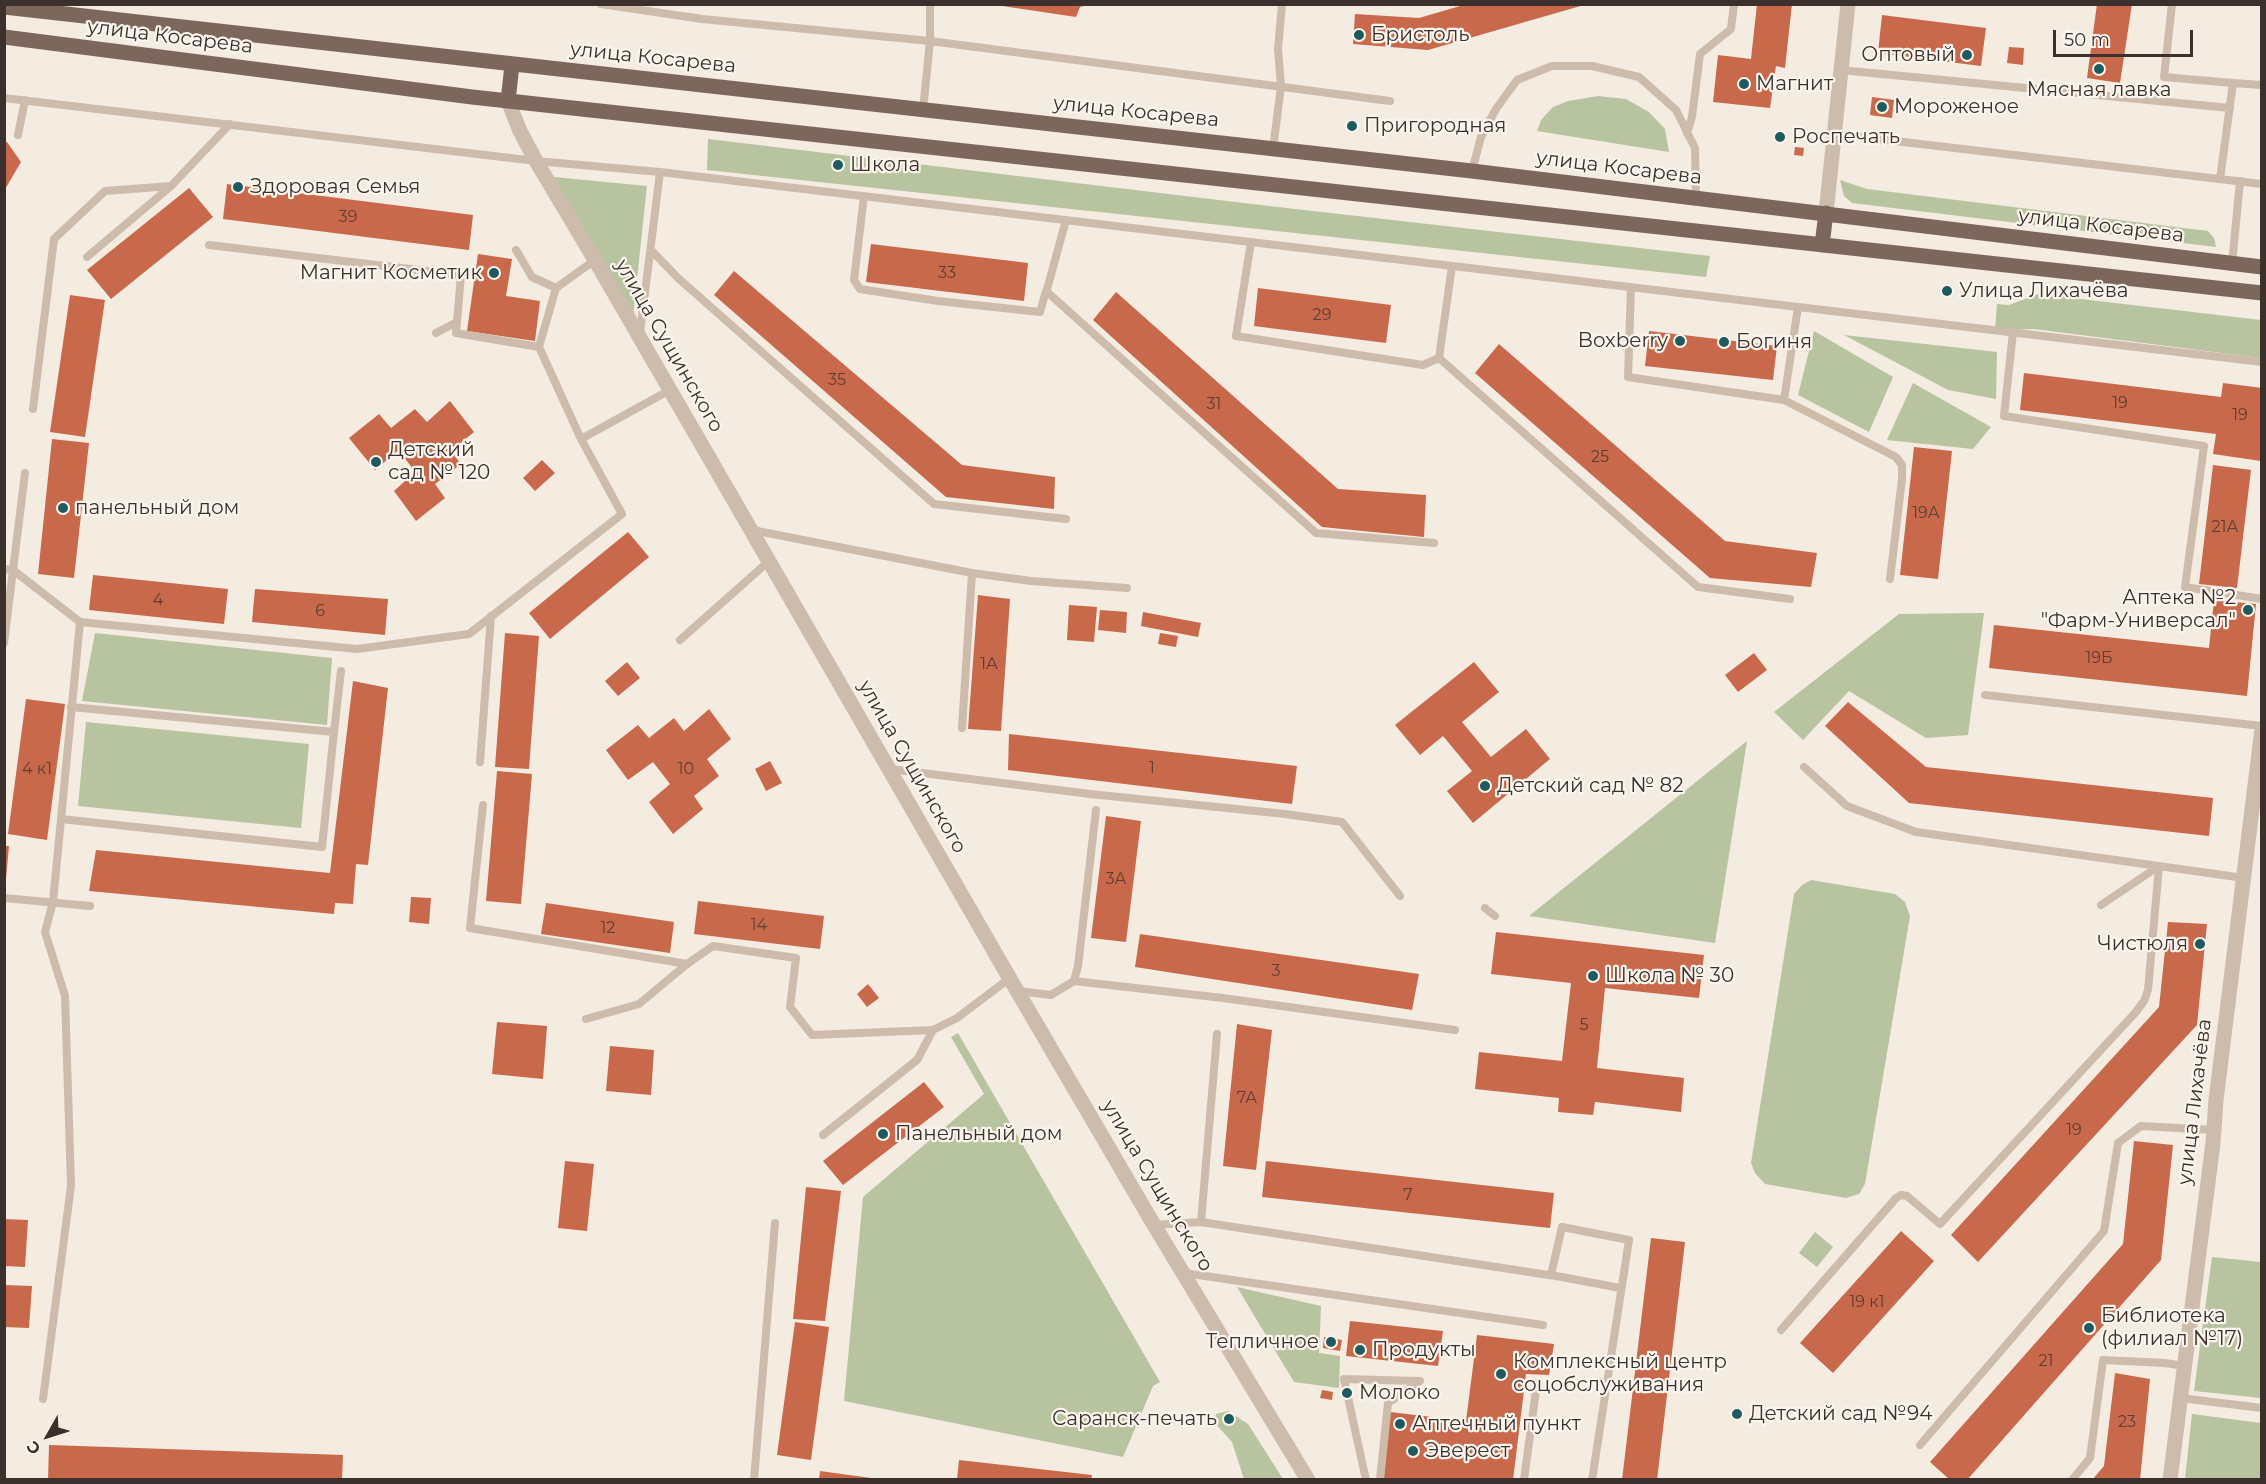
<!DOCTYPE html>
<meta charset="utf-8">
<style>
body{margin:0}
#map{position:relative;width:2266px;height:1484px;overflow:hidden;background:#f4ebe1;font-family:Montserrat,sans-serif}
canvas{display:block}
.frame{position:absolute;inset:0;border:6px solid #3b302b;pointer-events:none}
.north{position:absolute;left:18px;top:1406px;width:60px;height:60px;-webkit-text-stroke:4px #fbf5ee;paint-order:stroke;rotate:231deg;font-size:16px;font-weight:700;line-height:24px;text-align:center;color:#3b302b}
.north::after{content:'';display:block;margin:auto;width:21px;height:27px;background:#3b302b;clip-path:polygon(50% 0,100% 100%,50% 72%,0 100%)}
.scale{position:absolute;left:2053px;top:30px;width:140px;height:27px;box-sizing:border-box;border:3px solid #3b302b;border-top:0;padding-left:8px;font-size:18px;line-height:21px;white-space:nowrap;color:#3b302b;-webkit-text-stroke:4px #fbf5ee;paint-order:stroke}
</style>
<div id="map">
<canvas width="2266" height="1484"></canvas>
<div class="frame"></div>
<div class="north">С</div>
<div class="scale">50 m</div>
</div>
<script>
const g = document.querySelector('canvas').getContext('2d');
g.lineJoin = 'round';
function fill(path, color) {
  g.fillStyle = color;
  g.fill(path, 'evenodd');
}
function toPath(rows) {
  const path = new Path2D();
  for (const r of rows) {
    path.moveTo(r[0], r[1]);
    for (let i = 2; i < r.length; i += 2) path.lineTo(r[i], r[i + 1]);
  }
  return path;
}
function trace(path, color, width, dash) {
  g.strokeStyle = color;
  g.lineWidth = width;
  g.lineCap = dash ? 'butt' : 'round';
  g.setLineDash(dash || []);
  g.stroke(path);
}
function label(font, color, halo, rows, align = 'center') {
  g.font = font + ' Montserrat,sans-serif';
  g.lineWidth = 4.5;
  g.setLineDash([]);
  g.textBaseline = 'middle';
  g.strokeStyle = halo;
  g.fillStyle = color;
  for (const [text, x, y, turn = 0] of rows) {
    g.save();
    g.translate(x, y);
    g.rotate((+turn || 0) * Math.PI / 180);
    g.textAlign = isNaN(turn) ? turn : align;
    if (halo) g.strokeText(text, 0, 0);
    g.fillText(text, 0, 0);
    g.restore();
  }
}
fill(toPath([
 [1598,96,1626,99,1649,112,1665,129,1669,152,1537,131,1541,120,1553,107,1568,101],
 [708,139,1269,206,1710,256,1706,277,707,170],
 [554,177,647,186,633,316],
 [1840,180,1867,189,2208,231,2214,238,2216,247,1852,203,1844,196],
 [2038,294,2261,320,2261,358,2034,329,1995,330,1997,304,2009,305],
 [1814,331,1893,377,1869,432,1798,395],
 [1844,335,1997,352,1996,399,1948,390],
 [1913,383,1991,427,1973,449,1887,440],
 [1984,613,1968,735,1926,738,1849,691,1803,740,1774,712,1899,614],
 [95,633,332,658,327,725,82,701],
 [86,722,309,744,301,828,78,806],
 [1747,741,1715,943,1529,916],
 [1811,880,1895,894,1905,902,1910,916,1865,1184,1859,1194,1846,1198,1765,1184,1755,1173,1751,1163,1794,894,1802,885],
 [958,1033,1160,1382,1153,1386,1123,1457,844,1401,863,1197,984,1094,951,1037],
 [1815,1232,1833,1247,1817,1267,1799,1253],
 [2212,1257,2261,1262,2261,1398,2194,1391],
 [1237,1287,1321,1306,1319,1353,1340,1356,1339,1388,1294,1382],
 [1228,1411,1248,1424,1283,1479,1244,1479,1232,1442,1214,1422,1216,1414],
 [2192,1414,2261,1423,2261,1479,2185,1479]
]), '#b8c4a0');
fill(toPath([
 [989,4,1087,4,1087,5,1080,7,1076,17],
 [1467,4,1584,5,1428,50,1353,44,1355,14,1419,18],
 [1757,4,1792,4,1785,68,1776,66,1770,108,1713,102,1718,55,1751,59],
 [2097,4,2132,4,2120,83,2087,78],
 [1882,15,1986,28,1981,66,1878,53],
 [2009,47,2024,48,2023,65,2007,63],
 [1872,97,1894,100,1892,118,1870,115],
 [4,142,7,142,21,162,4,191],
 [1795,147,1804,148,1803,156,1794,155],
 [227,184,473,215,469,250,223,219],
 [189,188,213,217,111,299,87,270],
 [871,244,1028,263,1024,301,866,282],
 [478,254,512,259,506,296,540,301,535,341,467,331],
 [734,271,962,465,1055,477,1054,509,946,497,714,295],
 [1258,288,1391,305,1386,343,1254,326],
 [1116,292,1338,489,1426,495,1424,537,1322,527,1093,320],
 [70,295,105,300,85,437,50,432],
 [1649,331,1777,346,1773,380,1645,366],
 [1499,344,1725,541,1817,553,1811,587,1710,578,1475,373],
 [2024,373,2221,397,2223,383,2262,388,2261,461,2213,454,2216,434,2020,410],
 [450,401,474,432,451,451,461,464,435,484,445,498,416,521,394,491,415,472,399,450,375,470,349,438,379,414,391,428,415,409,427,422],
 [52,439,89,443,74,578,38,574],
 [1914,447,1952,451,1938,579,1900,575],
 [542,460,555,473,535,491,523,478],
 [2213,465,2251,470,2237,588,2199,584],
 [628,532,649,557,550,639,529,613],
 [93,575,228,589,224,624,89,610],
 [255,589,388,599,385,635,252,622],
 [978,595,1010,599,1001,731,968,729],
 [2214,600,2256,604,2247,696,1989,668,1994,625,2209,648],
 [1069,605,1097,607,1094,642,1067,640],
 [1100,610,1127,612,1126,633,1098,630],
 [1143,612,1201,623,1198,637,1141,626],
 [505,633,539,636,529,769,495,767],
 [1160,633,1178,636,1176,647,1158,644],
 [1754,653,1767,670,1738,692,1725,675],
 [627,662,640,678,618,696,605,681],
 [1474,662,1499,692,1462,722,1491,757,1526,729,1550,759,1473,823,1447,791,1472,771,1443,736,1420,755,1395,725],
 [353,681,388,688,368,865,356,864,353,904,335,903,334,914,89,891,96,850,330,873],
 [26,699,65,704,47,840,8,834],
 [1848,702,1926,767,2213,798,2209,836,1909,803,1825,726],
 [709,709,731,739,707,759,719,776,694,796,703,809,673,834,649,802,670,784,653,762,628,780,606,750,638,725,649,738,674,718,684,731],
 [1009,734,1297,766,1292,804,1008,770],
 [770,761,782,783,766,791,755,769],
 [497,771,532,774,521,904,486,901],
 [1106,816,1141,821,1126,942,1091,938],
 [4,846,9,846,6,879,4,879],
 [411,897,431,898,429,924,409,922],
 [698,901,824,916,820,949,694,934],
 [546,903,674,922,670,953,541,934],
 [2168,922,2207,924,2197,1025,1978,1262,1951,1235,2159,1007],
 [1496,932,1704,955,1699,998,1605,988,1597,1068,1684,1078,1681,1112,1595,1102,1593,1115,1558,1112,1559,1098,1475,1089,1479,1052,1562,1061,1571,983,1491,974],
 [1140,934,1419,974,1412,1010,1135,967],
 [868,984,879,998,867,1007,857,994],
 [497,1022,547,1026,543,1079,492,1074],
 [1237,1024,1272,1030,1256,1170,1223,1166],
 [610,1046,654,1050,651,1095,606,1091],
 [924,1082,944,1107,843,1185,823,1161],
 [2134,1141,2173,1145,2161,1260,1967,1480,1950,1480,1930,1462,2123,1244],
 [565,1161,594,1164,587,1231,558,1228],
 [1266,1161,1554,1193,1550,1228,1262,1197],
 [806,1187,841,1191,825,1321,793,1319],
 [4,1219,28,1220,25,1267,4,1266],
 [1901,1231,1934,1261,1833,1373,1800,1343],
 [1651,1238,1685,1242,1657,1480,1622,1480],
 [4,1285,32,1286,29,1328,4,1327],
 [1350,1321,1443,1331,1438,1366,1346,1356],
 [795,1322,829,1327,811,1460,777,1455],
 [1477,1335,1554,1344,1549,1375,1526,1374,1513,1480,1382,1480,1390,1412,1466,1421],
 [1324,1337,1342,1340,1340,1351,1323,1348],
 [2115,1373,2150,1379,2140,1480,2092,1480,2104,1466],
 [1322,1390,1333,1392,1332,1400,1320,1398],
 [49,1445,343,1455,342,1480,48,1480],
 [959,1460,1092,1475,1091,1480,957,1480],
 [820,1471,871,1478,871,1480,819,1480]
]), '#c8694b');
trace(toPath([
 [601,4,702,19,930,41,1390,101],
 [2172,4,2164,77,2233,83],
 [1841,70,2230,108],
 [4,98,536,161,660,172,2262,362],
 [923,110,930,41,930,4],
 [1687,133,1692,117,1700,54,1731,29,1734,4],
 [1835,134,2262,184],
 [18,135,25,100],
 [1273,149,1281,86,1278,49,1282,4],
 [1472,171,1481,137,1496,109,1517,80,1552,66,1592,66,1639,77,1676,110,1695,148,1696,199],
 [2220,179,2233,83,2262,85],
 [864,196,854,280,860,289,938,301,1040,312,1046,291,1316,533,1434,543],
 [1251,242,1236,336,1423,365,1439,358],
 [516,250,532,277,556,288],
 [651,250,678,278,934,504,1066,519],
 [87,257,171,186,230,124],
 [2232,264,2240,181],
 [1631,287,1628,377,1784,400,1896,457,1902,465,1902,479,1890,579],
 [1046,293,1066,220],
 [2013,332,2004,416,2204,446,2185,587,2262,599],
 [436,333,457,322],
 [640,333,660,172],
 [539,347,556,288,595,260],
 [1439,358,1698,587,1790,599],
 [1439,358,1452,266],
 [1784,400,1798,307],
 [33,409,54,239,105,191,171,186],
 [581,439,670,390],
 [25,473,13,570,80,622,53,902,45,932,65,996,71,1186,43,1399],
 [752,530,972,573,1031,581,1127,588],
 [4,569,13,570,4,643],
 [80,622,357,649,469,634,622,514,581,439,539,347,456,333,461,275,209,245],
 [680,640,769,561],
 [1985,695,2262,726],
 [962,728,972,573],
 [334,732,341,671],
 [480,762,491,616],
 [1804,767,1847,806,1916,832,2244,878],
 [890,769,1090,794,1285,814,1342,822,1400,896],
 [483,805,470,928,687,964],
 [61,819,322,847,334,732,71,707],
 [4,898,90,906],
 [2101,905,2159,866],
 [1485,908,1495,916],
 [1074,981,1078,966,1096,810],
 [1018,991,1051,995,1074,981,1223,998,1455,1030],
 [586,1019,639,1004,687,964,713,946,796,958,790,1007,812,1035,933,1030,957,1018,1010,978],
 [823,1135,917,1060,933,1030],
 [1201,1222,1217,1034],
 [1154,1225,1201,1222,1562,1277,1620,1288],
 [1184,1273,1543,1325],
 [1551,1275,1562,1227,1629,1240,1592,1480],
 [1781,1330,1896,1198,1901,1195,1907,1196,1940,1224,2135,1013,2144,1001,2148,990,2159,866],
 [2180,1398,2262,1408],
 [1920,1445,2104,1231,2118,1143,2141,1126,2214,1130],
 [754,1480,775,1223],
 [1366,1480,1344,1379,1420,1381,1388,1403,1380,1480],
 [1524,1480,1537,1383],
 [2072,1480,2090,1458,2103,1360,2165,1363,2184,1366]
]), '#cdbbac', 8);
trace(toPath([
 [1826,213,1848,4],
 [2170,1480,2213,1143,2216,1100,2262,729]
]), '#cdbbac', 15);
trace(toPath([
 [508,101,520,131,536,161,595,260,1009,977,1154,1225,1308,1480]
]), '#cdbbac', 15);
trace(toPath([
 [4,7,1472,171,2262,267],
 [4,37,472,97,2262,293],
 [508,101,512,65],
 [1822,245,1826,213]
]), '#7d675c', 15);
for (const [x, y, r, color] of [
 [1359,35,6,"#1f5a5e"],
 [1967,55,6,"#1f5a5e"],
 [2099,69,6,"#1f5a5e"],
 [1744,84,6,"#1f5a5e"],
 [1882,107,6,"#1f5a5e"],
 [1352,126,6,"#1f5a5e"],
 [1780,137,6,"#1f5a5e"],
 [838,165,6,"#1f5a5e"],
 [238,187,6,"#1f5a5e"],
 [494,273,6,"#1f5a5e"],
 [1947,291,6,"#1f5a5e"],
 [1680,341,6,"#1f5a5e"],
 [1724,342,6,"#1f5a5e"],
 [376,462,6,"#1f5a5e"],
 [63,508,6,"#1f5a5e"],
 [2248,610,6,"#1f5a5e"],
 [1485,786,6,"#1f5a5e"],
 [2200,944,6,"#1f5a5e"],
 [1593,976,6,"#1f5a5e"],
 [883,1134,6,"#1f5a5e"],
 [2089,1328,6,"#1f5a5e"],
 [1331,1342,6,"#1f5a5e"],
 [1360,1350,6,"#1f5a5e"],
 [1501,1374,6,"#1f5a5e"],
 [1347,1393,6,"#1f5a5e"],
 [1737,1414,6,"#1f5a5e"],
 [1229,1419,6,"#1f5a5e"],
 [1400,1424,6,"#1f5a5e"],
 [1413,1451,6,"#1f5a5e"]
]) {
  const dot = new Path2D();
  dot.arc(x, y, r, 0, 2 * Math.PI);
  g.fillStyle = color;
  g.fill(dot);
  trace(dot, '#fbf5ee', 2);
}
label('16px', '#5e3e33', null, [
 ["39",348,217],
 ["33",947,273],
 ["29",1322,315],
 ["35",837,380],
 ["19",2120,403],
 ["31",1214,404],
 ["19",2240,415],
 ["25",1600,457],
 ["19А",1926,513],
 ["21А",2225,527],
 ["4",158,600],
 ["6",320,611],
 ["19Б",2099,658],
 ["1А",989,664],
 ["1",1152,768],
 ["4 к1",37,769],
 ["10",686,769],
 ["3А",1116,879],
 ["14",759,925],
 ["12",608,928],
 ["3",1276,971],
 ["5",1584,1025],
 ["7А",1247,1098],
 ["19",2074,1130],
 ["7",1408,1195],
 ["19 к1",1867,1302],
 ["21",2046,1361],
 ["23",2127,1422]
]);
label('20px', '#3b302b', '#fbf5ee', [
 ["Бристоль",1371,35],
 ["Оптовый",1955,55,"right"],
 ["Магнит",1756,84],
 ["Мясная лавка",2099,90,"center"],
 ["Мороженое",1894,107],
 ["Пригородная",1364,126],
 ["Роспечать",1792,137],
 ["Школа",850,165],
 ["Здоровая Семья",250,187],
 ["Магнит Косметик",482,273,"right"],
 ["Улица Лихачёва",1959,291],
 ["Boxberry",1668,341,"right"],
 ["Богиня",1736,342],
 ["Детский",388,450],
 ["сад № 120",388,473],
 ["панельный дом",75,508],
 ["Аптека №2",2236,598,"right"],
 ["\"Фарм-Универсал\"",2236,621,"right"],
 ["Детский сад № 82",1497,786],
 ["Чистюля",2188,944,"right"],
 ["Школа № 30",1605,976],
 ["Панельный дом",895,1134],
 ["Библиотека",2101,1316],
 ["(филиал №17)",2101,1339],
 ["Тепличное",1319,1342,"right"],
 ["Продукты",1372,1350],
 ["Комплексный центр",1513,1362],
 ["соцобслуживания",1513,1385],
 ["Молоко",1359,1393],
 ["Детский сад №94",1749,1414],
 ["Саранск-печать",1217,1419,"right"],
 ["Аптечный пункт",1412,1424],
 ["Эверест",1425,1451]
], 'left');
label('20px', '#3b302b', '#fbf5ee', [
 ["улица Косарева",170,37,7],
 ["улица Косарева",653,58,6],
 ["улица Косарева",1136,112,6],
 ["улица Косарева",1619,168,7],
 ["улица Косарева",2101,226,7],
 ["улица Сущинского",669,346,60],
 ["улица Сущинского",912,767,60],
 ["улица Лихачёва",2195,1102,-83],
 ["улица Сущинского",1157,1186,59]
]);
</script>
